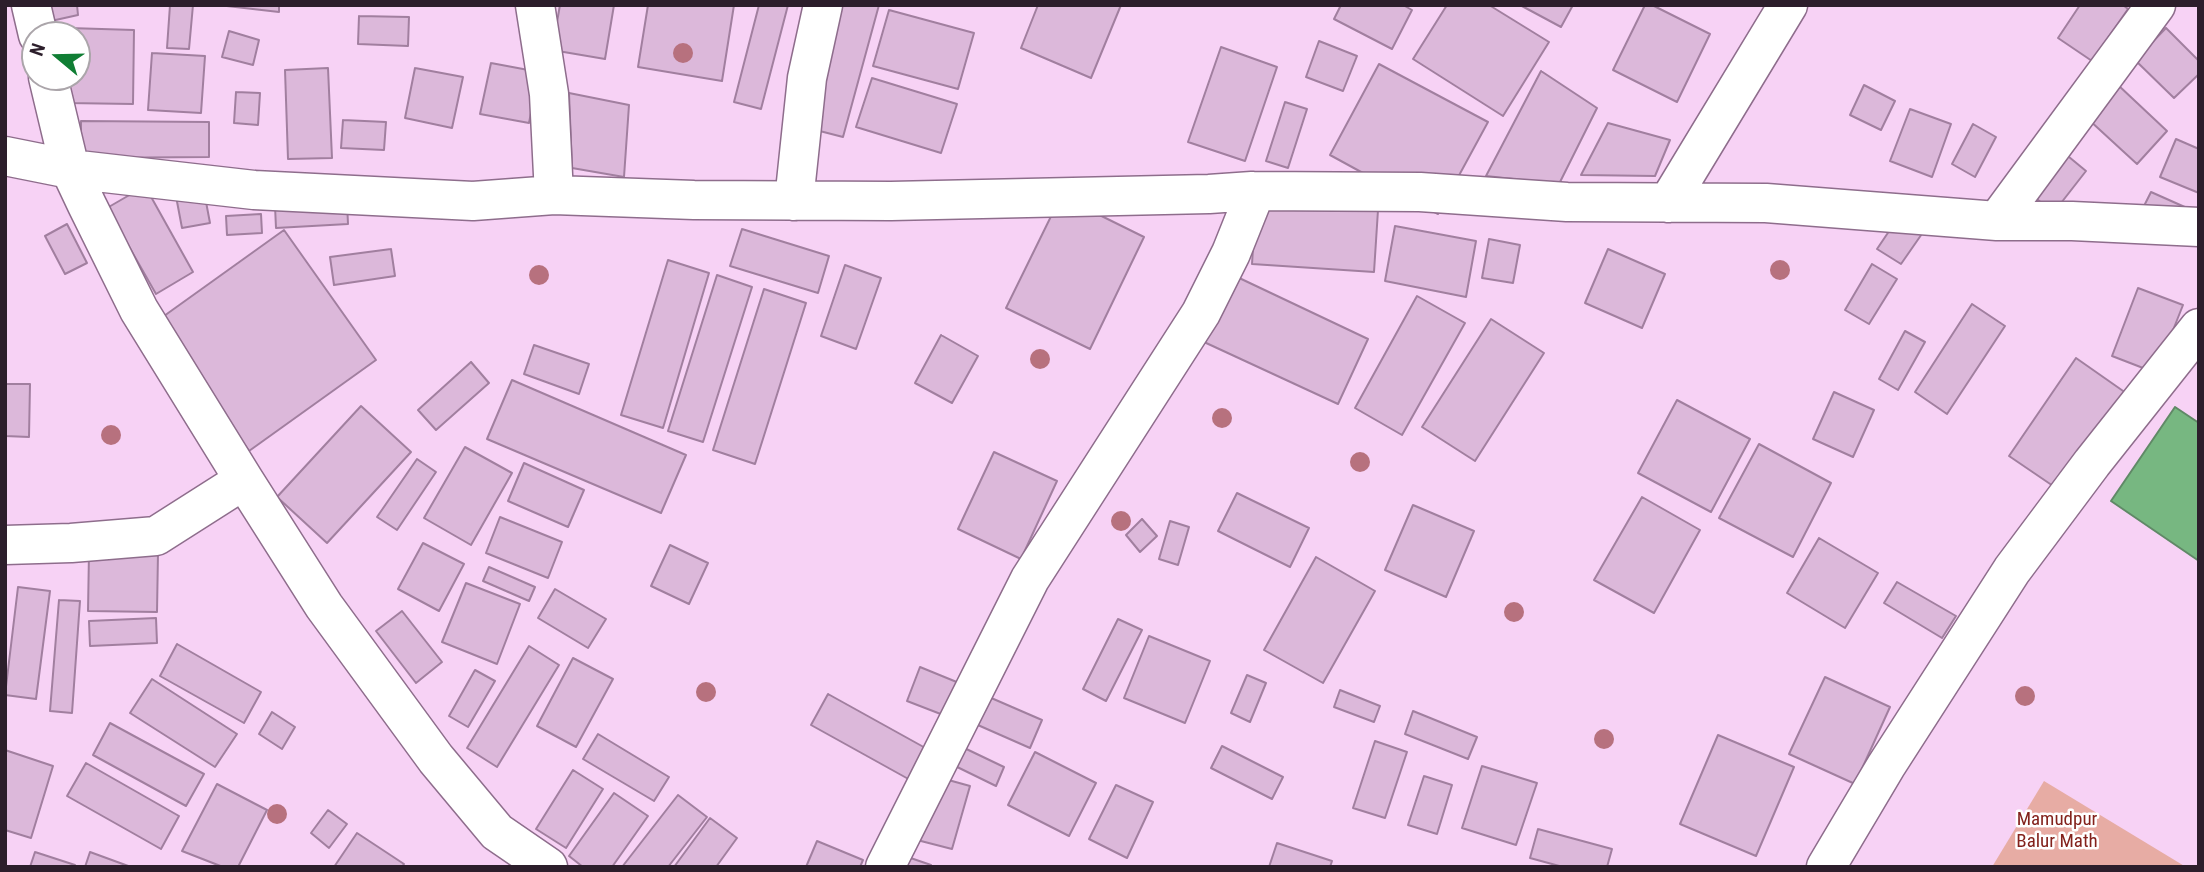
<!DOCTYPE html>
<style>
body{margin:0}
#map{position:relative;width:2204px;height:872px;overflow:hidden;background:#f7d2f5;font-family:"Roboto Condensed",sans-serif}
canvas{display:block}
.frame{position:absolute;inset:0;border:7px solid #2c1e2b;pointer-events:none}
.north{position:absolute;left:21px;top:21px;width:70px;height:70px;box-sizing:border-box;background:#fff;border:2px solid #aba5aa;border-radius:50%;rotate:289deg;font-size:19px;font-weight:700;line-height:28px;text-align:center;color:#2c1e2b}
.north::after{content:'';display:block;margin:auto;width:24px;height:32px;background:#107e34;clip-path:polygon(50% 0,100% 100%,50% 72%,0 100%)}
</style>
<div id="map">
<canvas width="2204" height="872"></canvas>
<div class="frame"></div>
<div class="north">N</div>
</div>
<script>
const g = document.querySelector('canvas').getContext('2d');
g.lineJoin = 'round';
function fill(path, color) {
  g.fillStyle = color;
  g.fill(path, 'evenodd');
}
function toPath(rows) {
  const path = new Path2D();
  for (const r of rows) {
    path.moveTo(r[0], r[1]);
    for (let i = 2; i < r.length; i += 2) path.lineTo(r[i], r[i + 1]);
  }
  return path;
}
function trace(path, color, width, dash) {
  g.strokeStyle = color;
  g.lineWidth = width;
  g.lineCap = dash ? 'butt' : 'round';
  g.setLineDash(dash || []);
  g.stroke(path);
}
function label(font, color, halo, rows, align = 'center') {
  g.font = font + ' "Roboto Condensed",sans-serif';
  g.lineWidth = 5;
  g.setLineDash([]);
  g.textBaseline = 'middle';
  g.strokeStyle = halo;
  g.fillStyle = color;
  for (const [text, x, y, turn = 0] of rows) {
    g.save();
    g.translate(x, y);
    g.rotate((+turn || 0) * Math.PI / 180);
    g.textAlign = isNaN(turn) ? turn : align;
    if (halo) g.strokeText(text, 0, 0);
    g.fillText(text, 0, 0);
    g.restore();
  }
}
fill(toPath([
 [2044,781,2186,867,1992,867]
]), '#e7aca4');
const water = toPath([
 [2175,407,2199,423,2199,561,2111,501,2175,407]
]);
fill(water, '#77b781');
trace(water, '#608967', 2);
const building = toPath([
 [48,5,77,5,78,15,51,21,48,5],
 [170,5,193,5,189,49,167,48,170,5],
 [218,5,279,5,279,12,218,5],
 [560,5,614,5,605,59,552,50,560,5],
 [648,5,734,5,722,81,638,67,648,5],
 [759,5,788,5,761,109,734,102,759,5],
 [841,5,879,5,843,137,808,128,841,5],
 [1038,5,1121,5,1091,78,1021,48,1038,5],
 [1341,5,1403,5,1412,10,1392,49,1334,19,1341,5],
 [1447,5,1489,5,1549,42,1503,116,1413,59,1447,5],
 [1520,5,1573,5,1561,27,1520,5],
 [1645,5,1652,5,1710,34,1677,102,1613,70,1645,5],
 [2080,5,2123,5,2128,9,2092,61,2058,38,2080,5],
 [889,10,974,33,958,89,873,66,889,10],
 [359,16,409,17,408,46,358,44,359,16],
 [69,28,134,30,133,104,67,103,68,77,77,77,77,35,69,35,69,28],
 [2166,28,2199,61,2199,74,2174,98,2135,60,2166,28],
 [229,31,259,40,253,65,222,57,229,31],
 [1319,41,1357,56,1343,91,1306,77,1319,41],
 [1221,47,1277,67,1245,161,1188,142,1221,47],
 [152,53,205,56,201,113,148,110,152,53],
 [491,63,539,72,529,123,480,114,491,63],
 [1379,64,1488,122,1438,214,1330,155,1379,64],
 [328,68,332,158,288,159,285,70,328,68],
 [415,68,463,77,452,128,405,118,415,68],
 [1541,71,1597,108,1559,184,1486,176,1541,71],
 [872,78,957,104,941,153,856,127,872,78],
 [1864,85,1895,101,1881,130,1850,115,1864,85],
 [2118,85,2167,131,2137,164,2088,119,2118,85],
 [236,92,260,93,258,125,234,123,236,92],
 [569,93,629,105,624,177,572,168,569,93],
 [1285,102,1307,109,1288,168,1266,161,1285,102],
 [1910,109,1951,124,1932,177,1890,161,1910,109],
 [343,120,386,122,384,150,341,148,343,120],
 [81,121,209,122,209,157,81,158,81,121],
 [1608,123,1670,140,1655,176,1581,175,1608,123],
 [1973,124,1996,137,1975,177,1952,164,1973,124],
 [2176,139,2199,149,2199,193,2160,177,2176,139],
 [2063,152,2086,171,2054,212,2030,194,2063,152],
 [145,186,193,272,156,294,107,208,145,186],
 [203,186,210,223,182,228,175,191,203,186],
 [2151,192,2187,208,2144,206,2151,192],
 [1061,196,1144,237,1090,349,1006,308,1061,196],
 [347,202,348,224,276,228,275,206,347,202],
 [1256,202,1378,210,1374,272,1252,264,1256,202],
 [1902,212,1926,228,1901,264,1877,249,1902,212],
 [261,214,262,233,227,235,226,216,261,214],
 [67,224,87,263,65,274,45,236,67,224],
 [1395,226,1476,241,1466,297,1385,281,1395,226],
 [742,229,829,256,818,293,730,266,742,229],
 [284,230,376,360,249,451,157,321,284,230],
 [1489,239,1520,245,1513,283,1482,278,1489,239],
 [391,249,395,276,334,285,330,257,391,249],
 [1608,249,1665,274,1642,328,1585,303,1608,249],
 [668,260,709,273,663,428,621,415,668,260],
 [1872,264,1897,279,1869,324,1845,310,1872,264],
 [845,265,881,278,856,349,821,336,845,265],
 [717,275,752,287,703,442,668,431,717,275],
 [1235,276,1368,339,1338,404,1204,342,1235,276],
 [2138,288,2183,305,2156,373,2112,356,2138,288],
 [764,289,806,303,755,464,713,450,764,289],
 [1417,296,1465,323,1402,435,1355,408,1417,296],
 [1972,304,2005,326,1947,414,1915,392,1972,304],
 [1491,319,1544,353,1475,461,1422,427,1491,319],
 [1905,331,1925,342,1898,390,1879,379,1905,331],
 [941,335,978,356,952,403,915,383,941,335],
 [534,345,589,364,579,394,524,374,534,345],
 [2076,358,2126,393,2059,490,2009,456,2076,358],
 [471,362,489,383,436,430,418,410,471,362],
 [512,380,686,455,661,513,487,439,512,380],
 [5,384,30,384,29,437,5,436,5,384],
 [1834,392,1874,410,1853,457,1813,439,1834,392],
 [1677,400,1750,439,1711,512,1638,473,1677,400],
 [361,406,411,452,327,543,277,497,361,406],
 [1759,444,1831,483,1793,557,1719,518,1759,444],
 [465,447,512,473,471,545,424,518,465,447],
 [994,452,1057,481,1021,559,958,529,994,452],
 [417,459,436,472,397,530,377,517,417,459],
 [524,463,584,490,568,527,508,501,524,463],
 [1237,493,1309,528,1290,567,1218,531,1237,493],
 [1642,497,1700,530,1654,613,1594,580,1642,497],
 [1413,505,1474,531,1446,597,1385,570,1413,505],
 [500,517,562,542,548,578,486,553,500,517],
 [1142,519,1157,536,1140,552,1126,535,1142,519],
 [1170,521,1189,527,1178,565,1159,559,1170,521],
 [1819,538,1878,573,1845,628,1787,593,1819,538],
 [423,543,464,564,439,611,398,589,423,543],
 [670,545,708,563,689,604,651,586,670,545],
 [89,552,158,553,157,612,88,611,89,552],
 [1316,557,1375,591,1323,683,1264,650,1316,557],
 [489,567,535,587,529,601,483,581,489,567],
 [1897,582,1956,616,1942,638,1884,603,1897,582],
 [466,583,520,604,497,664,442,642,466,583],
 [18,587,50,591,36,699,5,695,18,587],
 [555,589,606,619,588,648,538,618,555,589],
 [59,600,80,601,72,713,50,711,59,600],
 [402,611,442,662,416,683,376,631,402,611],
 [156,618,157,643,90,646,89,621,156,618],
 [1118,619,1142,630,1106,701,1083,689,1118,619],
 [1149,636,1210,661,1185,723,1124,698,1149,636],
 [177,644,261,692,244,723,160,676,177,644],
 [529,646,559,665,497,767,467,748,529,646],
 [573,658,613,679,576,747,537,726,573,658],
 [920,667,964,685,951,718,907,701,920,667],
 [475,670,495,681,468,727,449,716,475,670],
 [1247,675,1266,683,1250,722,1231,713,1247,675],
 [1825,677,1890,707,1855,784,1789,754,1825,677],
 [152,679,237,734,215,767,130,713,152,679],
 [1340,690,1380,706,1374,722,1334,707,1340,690],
 [828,694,929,750,912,781,811,725,828,694],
 [982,694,1042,720,1030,748,971,722,982,694],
 [1413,711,1477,737,1468,759,1405,734,1413,711],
 [272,712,295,727,282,749,259,734,272,712],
 [110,723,204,774,186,806,93,755,110,723],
 [598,734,669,777,654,801,583,759,598,734],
 [1718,735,1794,767,1756,856,1680,824,1718,735],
 [1375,741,1407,752,1385,818,1353,808,1375,741],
 [958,745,1004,767,996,786,949,763,958,745],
 [1222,746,1283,777,1272,799,1211,768,1222,746],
 [5,750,53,766,31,838,5,830,5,750],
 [1035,752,1096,783,1069,836,1008,805,1035,752],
 [86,763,179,816,161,849,67,796,86,763],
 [1482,766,1537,783,1516,845,1462,828,1482,766],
 [573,770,603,789,566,848,536,829,573,770],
 [934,776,970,786,952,849,917,840,934,776],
 [1424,776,1452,785,1437,834,1408,825,1424,776],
 [217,784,267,810,238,867,223,867,182,851,217,784],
 [1116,785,1153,802,1127,858,1089,839,1116,785],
 [614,793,648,816,612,867,583,867,569,856,614,793],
 [678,795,707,817,668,867,622,867,678,795],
 [328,810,347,824,329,848,311,833,328,810],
 [710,818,737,838,716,867,674,867,710,818],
 [1538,829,1612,849,1607,867,1563,867,1530,858,1538,829],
 [357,833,404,864,402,867,334,867,357,833],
 [817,841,863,860,860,867,806,867,817,841],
 [1277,843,1332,861,1330,867,1269,867,1277,843],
 [35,852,75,865,74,867,30,867,35,852],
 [90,852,131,867,85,867,90,852],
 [896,853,931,865,931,867,891,867,896,853]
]);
fill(building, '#dcb8da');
trace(building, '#a17f9f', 2);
const street = toPath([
 [31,5,38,35],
 [535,5,549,94,554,195],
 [48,77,70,169,87,205,139,310,244,480,324,606,436,759,497,832,548,867],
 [5,156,70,169,254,190,473,201,554,195,694,200,891,201,1209,194,1252,191,1420,192,1567,202,1766,203,1997,221,2072,221,2199,227],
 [794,201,807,78,823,5],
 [1668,203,1788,5],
 [1997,221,2156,5],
 [5,545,71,543,156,536,244,480],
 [885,867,1030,579,1201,313,1231,253,1251,203,1252,191],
 [1826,867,1886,766,2012,570,2092,463,2199,328]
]);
trace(street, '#8e6d8c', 41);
trace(street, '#fff', 38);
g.fillStyle = '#b7717e';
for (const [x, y] of [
 [683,53],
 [1780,270],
 [539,275],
 [1040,359],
 [1222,418],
 [111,435],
 [1360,462],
 [1121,521],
 [1514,612],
 [706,692],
 [2025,696],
 [1604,739],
 [277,814]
]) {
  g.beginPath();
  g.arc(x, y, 10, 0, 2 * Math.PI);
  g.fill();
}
label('19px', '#83221c', '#fff', [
 ["Mamudpur",2057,820],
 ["Balur Math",2057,842]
]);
</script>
